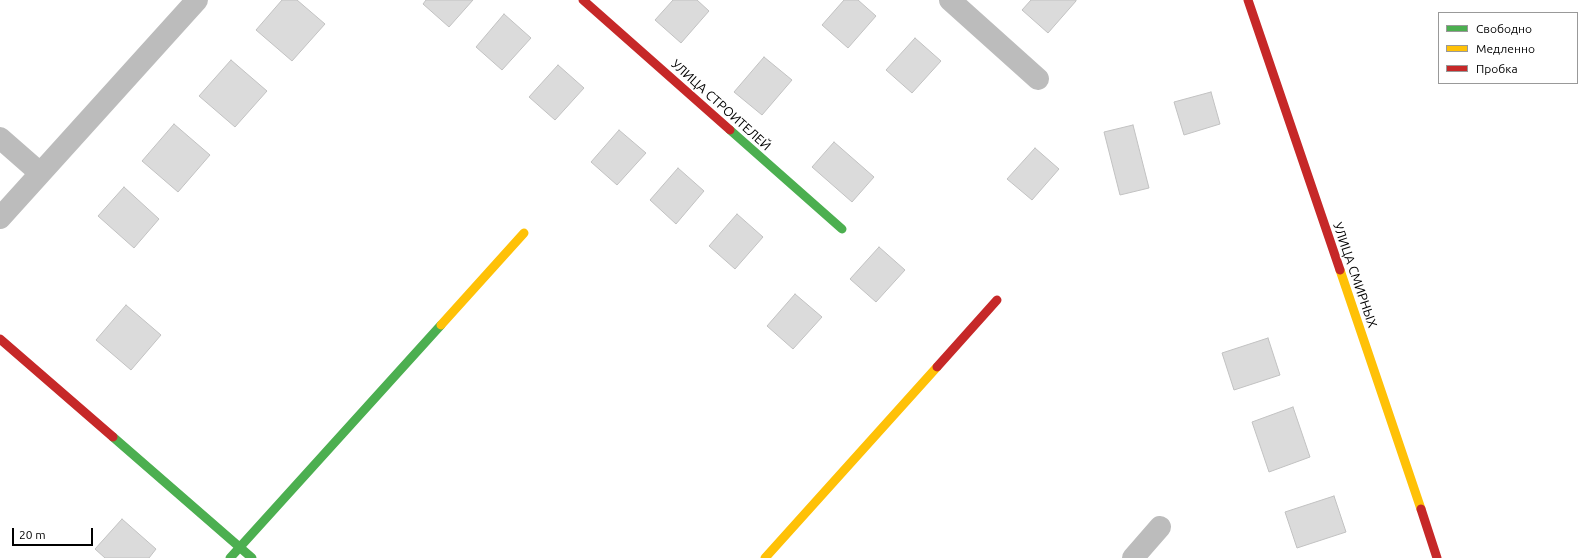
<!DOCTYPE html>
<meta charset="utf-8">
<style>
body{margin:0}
#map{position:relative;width:1590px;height:558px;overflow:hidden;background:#fff;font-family:Ubuntu,sans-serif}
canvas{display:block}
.legend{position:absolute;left:1438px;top:12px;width:140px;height:72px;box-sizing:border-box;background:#fff;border:1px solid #999;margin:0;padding:5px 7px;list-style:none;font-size:12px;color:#000}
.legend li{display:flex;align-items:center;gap:8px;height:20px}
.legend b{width:20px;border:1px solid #999}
.scale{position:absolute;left:12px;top:528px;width:81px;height:18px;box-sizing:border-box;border:2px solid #000;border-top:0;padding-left:5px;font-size:12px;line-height:14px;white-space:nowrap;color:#000;-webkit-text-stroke:3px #fff;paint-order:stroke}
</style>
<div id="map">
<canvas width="1590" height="558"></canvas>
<ul class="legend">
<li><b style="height:5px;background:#4caf50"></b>Свободно</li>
<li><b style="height:5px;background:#ffc107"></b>Медленно</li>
<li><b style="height:5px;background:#c62828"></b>Пробка</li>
</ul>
<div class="scale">20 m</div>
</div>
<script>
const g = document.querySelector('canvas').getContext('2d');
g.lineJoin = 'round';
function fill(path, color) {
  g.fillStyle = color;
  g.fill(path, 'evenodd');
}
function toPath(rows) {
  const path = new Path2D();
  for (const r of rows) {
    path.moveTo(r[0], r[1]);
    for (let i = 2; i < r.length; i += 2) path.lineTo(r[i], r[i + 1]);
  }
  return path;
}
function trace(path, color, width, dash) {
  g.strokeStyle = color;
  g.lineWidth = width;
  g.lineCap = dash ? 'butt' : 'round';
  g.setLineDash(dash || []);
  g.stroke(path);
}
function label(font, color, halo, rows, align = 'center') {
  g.font = font + ' Ubuntu,sans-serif';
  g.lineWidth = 3.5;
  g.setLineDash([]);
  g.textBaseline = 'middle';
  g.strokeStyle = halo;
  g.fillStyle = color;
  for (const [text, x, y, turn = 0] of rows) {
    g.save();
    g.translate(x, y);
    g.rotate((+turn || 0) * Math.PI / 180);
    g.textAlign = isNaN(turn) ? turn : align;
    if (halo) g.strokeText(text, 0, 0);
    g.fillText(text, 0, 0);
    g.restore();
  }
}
const building = toPath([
 [282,0,297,0,325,24,292,61,256,30,282,0],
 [426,0,473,0,449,27,423,4,426,0],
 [673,0,697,0,709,11,681,43,655,20,673,0],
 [844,0,858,0,876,16,848,48,822,25,844,0],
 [1031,0,1076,0,1076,1,1048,33,1022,10,1031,0],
 [504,14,531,38,502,70,476,47,504,14],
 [915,38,941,61,912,93,886,70,915,38],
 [764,57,792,80,762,115,734,92,764,57],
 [231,60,267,91,235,127,199,96,231,60],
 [558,65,584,88,555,120,529,97,558,65],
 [1211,92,1220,124,1184,135,1174,102,1211,92],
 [174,124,210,155,178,192,142,161,174,124],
 [1133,125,1149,188,1120,195,1104,132,1133,125],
 [619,130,646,153,617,185,591,162,619,130],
 [834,142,874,177,852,202,812,167,834,142],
 [1035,148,1059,169,1032,200,1007,179,1035,148],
 [678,168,704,191,676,224,650,200,678,168],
 [124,187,159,219,134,248,98,216,124,187],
 [737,214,763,237,735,269,709,246,737,214],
 [879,247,905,270,876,302,850,279,879,247],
 [795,294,822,317,793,349,767,326,795,294],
 [126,305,161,335,131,370,96,340,126,305],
 [1268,338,1280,375,1234,390,1222,353,1268,338],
 [1293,407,1310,457,1269,472,1252,422,1293,407],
 [1334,496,1346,532,1297,548,1285,512,1334,496],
 [122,519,156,549,149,558,105,558,95,549,122,519]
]);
fill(building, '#dbdbdb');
trace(building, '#c2c2c2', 1);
trace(toPath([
 [950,0,1038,79],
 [0,138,40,173],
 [0,218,197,0],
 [1133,558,1160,527]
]), '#bcbcbc', 22);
trace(toPath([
 [730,130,842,229],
 [113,437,252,558],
 [230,558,441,325]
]), '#4caf50', 9);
trace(toPath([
 [1340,270,1421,509],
 [441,325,524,233],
 [765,558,937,367]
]), '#ffc107', 9);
trace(toPath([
 [583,0,730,130],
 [1248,0,1340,270],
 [0,339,113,437],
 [937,367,997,300],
 [1421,509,1437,558]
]), '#c62828', 9);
label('13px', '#000', '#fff', [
 ["УЛИЦА СТРОИТЕЛЕЙ",721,105,42],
 ["УЛИЦА СМИРНЫХ",1355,275,71]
]);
</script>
